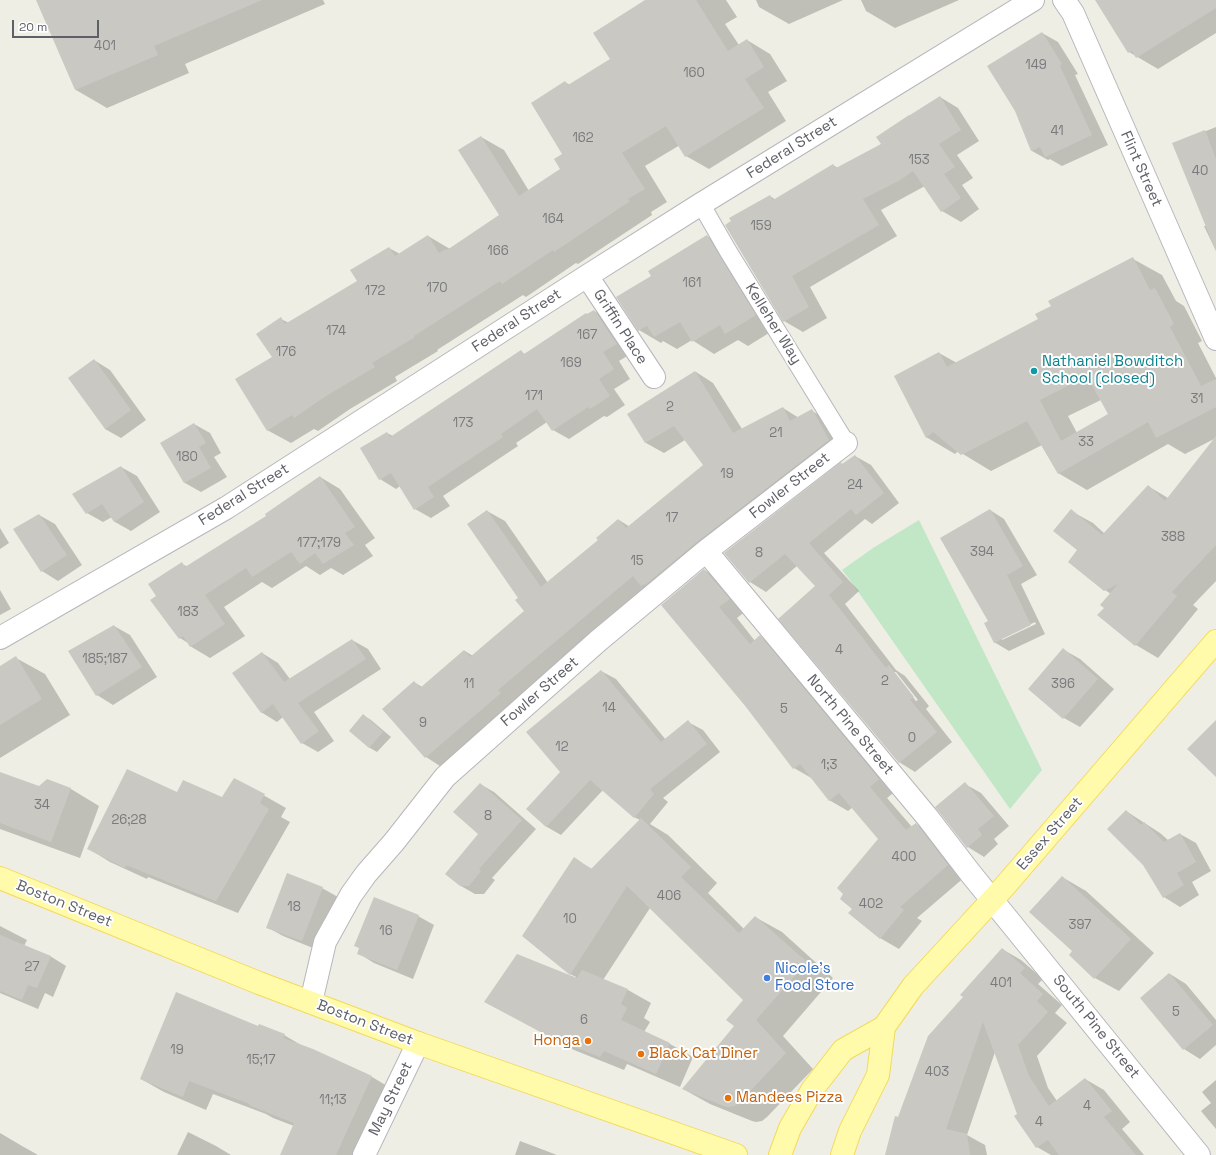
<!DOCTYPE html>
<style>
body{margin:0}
#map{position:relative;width:1216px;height:1155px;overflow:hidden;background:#efeee5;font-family:"Space Grotesk",sans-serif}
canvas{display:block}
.scale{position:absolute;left:12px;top:20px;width:87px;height:18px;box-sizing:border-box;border:2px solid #5d6066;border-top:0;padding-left:5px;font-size:12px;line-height:14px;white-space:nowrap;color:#5d6066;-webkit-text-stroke:3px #fff;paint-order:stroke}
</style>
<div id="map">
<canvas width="1216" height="1155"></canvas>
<div class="scale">20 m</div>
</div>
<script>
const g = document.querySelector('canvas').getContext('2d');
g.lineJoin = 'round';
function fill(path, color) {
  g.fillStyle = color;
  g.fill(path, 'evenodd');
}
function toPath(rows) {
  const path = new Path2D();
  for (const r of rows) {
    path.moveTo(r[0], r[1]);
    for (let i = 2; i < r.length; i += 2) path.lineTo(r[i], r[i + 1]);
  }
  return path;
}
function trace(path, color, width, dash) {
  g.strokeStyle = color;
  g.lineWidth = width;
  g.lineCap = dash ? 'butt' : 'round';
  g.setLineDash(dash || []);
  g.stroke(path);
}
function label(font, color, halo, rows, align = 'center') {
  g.font = font + ' "Space Grotesk",sans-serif';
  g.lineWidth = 4;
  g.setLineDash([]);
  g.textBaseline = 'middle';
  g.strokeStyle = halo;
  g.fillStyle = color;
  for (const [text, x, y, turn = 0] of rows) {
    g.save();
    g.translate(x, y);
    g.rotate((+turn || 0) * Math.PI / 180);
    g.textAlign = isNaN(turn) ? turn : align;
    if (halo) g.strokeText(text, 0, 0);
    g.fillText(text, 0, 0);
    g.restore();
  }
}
fill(toPath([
 [919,520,1042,770,1010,809,850,580,842,570,873,548]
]), '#c1e7c6');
fill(toPath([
 [49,0,323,0,325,4,185,64,189,73,107,108,76,90],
 [647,0,726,0,737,17,725,24,739,45,747,40,770,54,787,81,768,92,786,121,709,169,686,156,680,145,645,166,667,202,651,212,652,215,578,264,576,263,526,297,523,295,437,350,438,351,395,377,397,381,350,409,318,431,314,429,291,443,267,430,273,357,281,319,289,323,358,282,389,248,400,254,428,236,450,249,500,215,481,137,504,150,529,191,562,170,564,154,565,82,570,85,611,59],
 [756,0,843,0,789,24,759,7],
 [861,0,959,0,895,28,866,11],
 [1108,0,1216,0,1216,33,1158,69,1129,52],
 [1042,33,1058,42,1078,74,1075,75,1108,145,1062,166,1050,159,1048,160,1032,151,1016,110],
 [940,97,958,108,979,141,957,155,973,178,962,185,979,209,961,222,942,211,925,186,881,210,897,236,810,287,827,318,803,332,784,321,770,196,776,200,833,165,838,168,882,144],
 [1216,127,1216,251,1204,226,1206,226,1174,144],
 [707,236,729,249,777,328,748,346,738,340,714,354,692,340,677,349,663,341,661,343,639,330,653,276],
 [1133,259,1162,275,1176,301,1184,306,1202,341,1198,343,1216,378,1216,438,1185,454,1168,444,1087,490,1058,473,1042,445,991,471,958,451,955,454,926,437,939,353,957,363,1040,320,1052,306],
 [1101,400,1109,415,1077,433,1068,416],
 [594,311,610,320,632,353,619,361,630,379,614,389,625,405,607,417,604,416,569,439,553,430,547,422,516,443,518,446,443,496,450,506,431,518,415,509,400,486,396,489,380,479,361,449,387,433,393,436,521,352,525,354],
 [94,360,110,370,146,420,121,438,105,429],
 [696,372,713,383,742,429,783,408,799,418,812,411,830,421,846,451,443,768,426,757,414,682,422,687,465,651,473,656,526,611,519,598,487,511,505,521,548,583,599,540,619,520,630,527,705,465,685,440,664,453,646,443,628,414],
 [194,424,210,433,221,453,214,457,227,477,201,492,185,483,161,443],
 [1216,446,1216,581,1193,605,1198,609,1158,658,1136,645,1099,615,1105,608,1111,594,1105,590,1078,550,1071,511,1093,523,1105,534,1148,486,1168,498],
 [855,456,871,465,899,503,872,524,865,519,824,553,859,591,845,604,896,670,905,676,929,706,926,709,952,742,915,772,899,762,816,586,797,566,766,592,750,582,841,464,844,465],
 [893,672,896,672,918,700,916,701],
 [121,467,137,476,160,512,131,531,115,522,112,517,103,522,87,513],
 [320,477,340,489,375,538,365,545,373,556,343,575,331,568,320,575,306,566,272,588,262,582,224,607,245,636,210,658,190,646,188,643,180,638,157,597,182,564,188,567,267,516],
 [990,510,1004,519,1037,575,1021,584,1045,634,1009,651,994,642,989,621],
 [1035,622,1036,624,1002,640,1002,638],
 [39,515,55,524,82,565,58,581,42,571],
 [0,528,9,543,0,549],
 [704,570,723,580,747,610,737,618,755,641,760,637,778,647,897,790,887,798,912,827,916,824,934,835,966,876,917,918,922,921,899,949,880,938,853,909,879,839,853,807,848,811,829,800,813,779,794,768,746,706],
 [0,590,11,609,0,615],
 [114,626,130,635,157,677,113,705,97,695,69,651],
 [352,640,368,649,381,669,314,712,334,741,318,752,302,743,283,717,277,722,261,712,262,653,278,663,290,679],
 [1064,650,1080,659,1114,689,1080,727,1064,718],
 [16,658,45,674,70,715,0,758,0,668],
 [601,671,616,679,666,740,688,722,703,730,720,752,663,798,668,802,650,824,668,835,717,883,708,893,744,929,755,917,782,932,833,978,783,1036,813,1069,767,1117,762,1121,756,1122,752,1121,710,1104,683,1089,735,1026,745,1000,650,908,603,980,628,990,651,1003,644,1018,650,1022,644,1032,670,1044,693,1057,680,1087,627,1064,624,1070,574,1050,486,1002,576,978,576,977,570,974,575,859,592,869,640,820,634,817,603,790,561,835,547,827,527,809,561,772],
 [363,715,371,720,391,737,377,752,370,748,350,730],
 [0,773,39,787,47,780,71,789,99,806,80,858,0,829],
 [235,779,286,808,281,817,290,822,238,913,148,877,147,879,110,862,89,849,177,794,223,798],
 [480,784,494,792,536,829,492,878,495,880,484,894,475,894,461,886,479,834],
 [965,784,981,793,1009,826,994,839,998,844,984,857,968,847,936,807],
 [1126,811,1160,833,1168,840,1180,834,1196,843,1211,871,1192,882,1199,895,1180,907,1164,897],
 [1062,877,1086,891,1154,953,1119,991,1095,978,1074,951],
 [322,888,338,897,318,950,283,936,267,927],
 [418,916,434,925,413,979,374,963,358,953],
 [0,926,27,940,24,946,50,956,66,966,53,997,45,993,38,1009,0,993],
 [1002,949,1021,960,1043,979,1038,984,1062,1005,1055,1013,1067,1023,1037,1056,1048,1088,1057,1101,1085,1079,1104,1090,1130,1122,1122,1129,1144,1155,1051,1155,1037,1147,1018,1114,995,1052,967,1135,985,1145,987,1155,886,1155,899,1118,964,997],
 [1170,974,1186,984,1216,1020,1216,1045,1200,1059,1184,1049,1141,998],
 [258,1027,284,1035,306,1048,372,1077,394,1090,366,1155,281,1155,294,1126,273,1118,266,1114,213,1094,206,1110,164,1092,141,1079],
 [1216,1080,1216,1129,1201,1111,1211,1103,1202,1092],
 [188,1132,216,1146,231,1155,177,1155],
 [0,1133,22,1146,38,1155,0,1155],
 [520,1141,557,1155,515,1155]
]), '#0003');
fill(toPath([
 [36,0,262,0,154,46,158,55,75,90],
 [645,0,696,0,728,51,747,39,764,67,745,79,764,108,685,157,666,126,622,153,645,189,628,199,630,201,554,252,553,250,502,284,500,281,414,336,415,337,372,363,375,367,326,396,294,418,292,415,267,431,235,379,272,357,256,334,281,317,285,324,357,281,350,270,389,247,395,256,428,235,439,253,446,249,447,250,499,215,458,150,481,136,519,196,560,169,554,159,562,154,531,103,565,81,568,85,610,59,593,33],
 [1095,0,1216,0,1216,8,1136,58,1132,51,1128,53],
 [1042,32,1062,64,1060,66,1092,135,1045,157,1040,147,1031,151,1015,111,987,66],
 [940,96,961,130,939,144,955,167,944,174,961,198,941,212,913,171,900,180,863,199,879,225,792,276,809,307,783,322,725,225,731,221,729,218,770,195,773,200,833,164,836,168,881,144,876,137,909,115,910,115],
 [1205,130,1216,159,1216,249,1215,249,1172,143],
 [707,235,756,315,725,334,720,325,692,342,680,322,654,337,647,326,638,331,616,297,651,276,648,271],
 [1133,257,1150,290,1155,288,1174,324,1170,327,1201,386,1216,379,1216,407,1156,438,1148,422,1058,474,1027,421,961,455,933,432,926,438,894,376,939,352,947,367,1038,319,1035,314,1051,306,1048,301],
 [1087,376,1108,414,1061,441,1040,400],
 [594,310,617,344,603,352,614,369,599,379,610,396,590,409,588,407,552,431,537,409,501,434,503,437,428,487,434,497,414,510,391,473,379,480,360,448,387,432,390,437,521,350,524,354,586,313,587,314],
 [94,359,131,410,105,429,68,378],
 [695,371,733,433,783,407,790,421,812,409,829,440,698,541,645,585,644,584,641,586,633,576,498,690,501,693,425,758,382,709,414,681,420,688,464,650,470,657,524,611,515,600,518,598,467,524,487,510,541,587,598,540,596,538,618,519,626,528,703,465,674,426,645,443,627,414],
 [194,423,206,443,199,447,211,468,184,483,160,443],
 [1216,436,1216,545,1172,592,1177,596,1135,646,1097,615,1104,608,1100,605,1118,584,1104,591,1068,562,1077,550,1053,531,1071,509,1102,535,1148,485,1165,501],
 [855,455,884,493,856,515,851,509,809,543,843,582,829,595,886,668,889,665,914,697,910,700,937,732,899,763,778,619,815,586,785,554,749,583,724,553,841,462,842,464],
 [121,466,144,502,114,522,102,504,86,514,72,494],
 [320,476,355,527,345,533,354,545,323,564,315,553,300,564,291,552,252,577,246,568,205,595,225,624,190,647,183,636,179,639,150,600,156,596,148,584,182,562,185,567,266,516,265,514],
 [990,509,1023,566,1007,575,1031,625,994,643,984,623,988,621,940,538],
 [39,514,67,555,41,572,13,529],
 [704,569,730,599,719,607,750,644,760,635,879,779,870,787,906,830,916,823,948,865,900,907,904,910,880,939,848,913,852,909,840,899,843,894,837,888,878,839,839,793,829,801,800,764,793,769,746,707,661,605],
 [114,625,142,667,96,696,68,651],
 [352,639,366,659,298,703,319,731,301,744,273,704,261,713,232,673,262,652,284,682],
 [1063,648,1098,679,1063,719,1028,689],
 [16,656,42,699,0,725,0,666],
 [601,670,661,742,688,720,707,744,650,789,654,794,634,818,590,780,546,827,526,809,560,772,526,732],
 [363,714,383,732,369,748,349,731],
 [1216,720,1216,777,1187,749],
 [127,769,177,792,183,780,222,797,234,778,265,794,260,803,269,809,216,901,126,865,125,868,87,849],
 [0,772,39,786,47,779,71,788,51,842,0,823],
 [965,782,994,816,978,829,982,835,967,848,935,807],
 [480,783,522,820,479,869,481,871,469,886,460,886,445,874,478,834,453,812],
 [1126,810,1141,825,1144,822,1164,842,1180,833,1196,862,1177,873,1184,885,1163,898,1143,865,1107,829],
 [641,818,691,867,681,877,739,933,755,916,807,962,756,1020,786,1053,740,1102,735,1106,728,1107,724,1106,682,1089,734,1026,726,1020,743,1000,627,886,570,975,522,936,574,857,591,869],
 [287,873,323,887,302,941,266,928],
 [1062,876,1131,939,1094,979,1069,955,1072,951,1029,912],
 [374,897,419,915,397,970,357,954,359,948,354,946],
 [0,935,51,956,37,988,28,985,22,1000,0,991],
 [1002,948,1025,968,1020,973,1043,994,1037,1001,1048,1012,1018,1045,1029,1076,1049,1106,1085,1078,1112,1111,1104,1117,1136,1155,1059,1155,1048,1140,1036,1148,1014,1116,1017,1114,983,1022,946,1129,967,1134,970,1155,885,1155,895,1116,898,1117,928,1036,963,997,960,995],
 [517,954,577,978,582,970,628,989,621,1004,627,1008,621,1020,670,1043,656,1074,604,1051,600,1057,550,1037,484,1002],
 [1169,973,1213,1025,1183,1050,1140,998],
 [176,992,258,1026,259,1024,285,1034,283,1038,313,1049,372,1076,336,1155,280,1155,294,1123,249,1105,250,1104,189,1081,183,1097,140,1079]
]), '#cac8c2');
const service = toPath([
 [701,204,728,251,846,443]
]);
const minor = toPath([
 [587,276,654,377],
 [706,551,928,818,971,874,1199,1155],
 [0,638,226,508,587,276,701,204,1033,0],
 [311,1002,325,942,351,895,366,874,394,842,445,777,598,641,706,551,846,443],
 [364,1155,418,1043]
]);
const tertiary = toPath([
 [1064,0,1073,13,1216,339]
]);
const primary = toPath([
 [0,878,259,983,418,1043,736,1155],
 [780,1155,790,1128,812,1090,843,1050,884,1027,913,986,1004,887,1177,686,1216,641],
 [842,1155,850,1131,878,1075,884,1027]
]);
trace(service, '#b5b7bc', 19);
trace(minor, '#b5b7bc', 24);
trace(tertiary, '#b5b7bc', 24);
trace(primary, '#f3da5a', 24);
trace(service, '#fff', 17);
trace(minor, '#fff', 22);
trace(tertiary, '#fff', 22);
trace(primary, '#fffbaa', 22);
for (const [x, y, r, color] of [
 [1034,371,4,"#0f9aa8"],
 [767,978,4,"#3f7fe0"],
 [588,1041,4,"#e8710a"],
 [641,1054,4,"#e8710a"],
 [728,1098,4,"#e8710a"]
]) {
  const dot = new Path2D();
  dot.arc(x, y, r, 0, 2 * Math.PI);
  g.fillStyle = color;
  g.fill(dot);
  trace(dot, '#fff', 1.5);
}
label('13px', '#787a7d', null, [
 ["401",105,46],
 ["149",1036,65],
 ["160",694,73],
 ["41",1057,131],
 ["162",583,138],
 ["153",919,160],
 ["40",1200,171],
 ["164",553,219],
 ["159",761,226],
 ["166",498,251],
 ["161",692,283],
 ["170",437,288],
 ["172",375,291],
 ["174",336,331],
 ["167",587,335],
 ["176",286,352],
 ["169",571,363],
 ["171",534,396],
 ["31",1197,399],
 ["2",670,407],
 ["173",463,423],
 ["21",776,433],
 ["33",1086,442],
 ["180",187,457],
 ["19",727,474],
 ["24",855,485],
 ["17",672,518],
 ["388",1173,537],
 ["177;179",319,543],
 ["394",982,552],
 ["8",759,553],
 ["15",637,561],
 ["183",188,612],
 ["4",839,650],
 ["185;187",105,659],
 ["2",885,681],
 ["11",469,684],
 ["396",1063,684],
 ["14",609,708],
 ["5",784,709],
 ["9",423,723],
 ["0",912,738],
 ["12",562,747],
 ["1;3",829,765],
 ["34",42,805],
 ["8",488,816],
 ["26;28",129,820],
 ["400",904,857],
 ["406",669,896],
 ["402",871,904],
 ["18",294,907],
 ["10",570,919],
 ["397",1080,925],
 ["16",386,931],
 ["27",32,967],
 ["401",1001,983],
 ["5",1176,1012],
 ["6",584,1020],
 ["19",177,1050],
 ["15;17",261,1060],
 ["403",937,1072],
 ["11;13",333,1100],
 ["4",1087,1106],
 ["4",1039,1122]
]);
label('15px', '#5d6066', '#fff', [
 ["Federal Street",792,148,-32],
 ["Flint Street",1141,169,66],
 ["Federal Street",517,321,-33],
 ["Kelleher Way",773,324,58],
 ["Griffin Place",620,327,57],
 ["Fowler Street",790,486,-38],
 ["Federal Street",244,495,-32],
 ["Fowler Street",540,692,-41],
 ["North Pine Street",850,725,50],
 ["Essex Street",1050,834,-49],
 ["Boston Street",64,904,22],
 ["Boston Street",365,1023,21],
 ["South Pine Street",1096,1027,51],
 ["May Street",391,1099,-64]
]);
label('15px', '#0d838f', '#fff', [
 ["Nathaniel Bowditch",1042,362],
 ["School (closed)",1042,379]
], 'left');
label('15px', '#366cbe', '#fff', [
 ["Nicole's",775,969],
 ["Food Store",775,986]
], 'left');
label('15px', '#c56008', '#fff', [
 ["Honga",580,1041,"right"],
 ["Black Cat Diner",649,1054],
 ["Mandees Pizza",736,1098]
], 'left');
</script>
